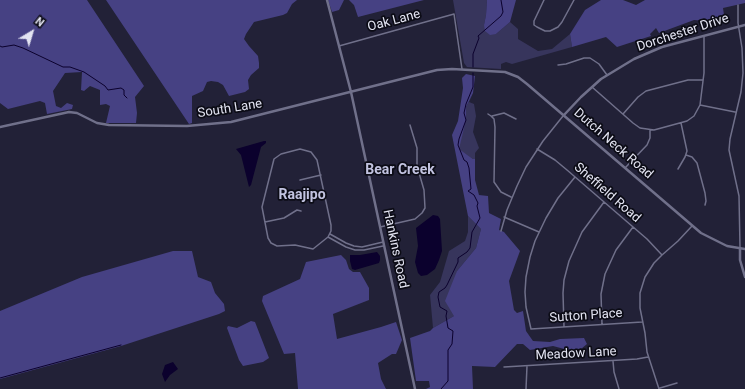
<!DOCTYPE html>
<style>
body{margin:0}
#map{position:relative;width:745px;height:389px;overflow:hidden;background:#222137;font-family:Roboto,sans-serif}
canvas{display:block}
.north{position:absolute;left:12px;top:12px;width:40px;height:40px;-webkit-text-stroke:3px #0c0c16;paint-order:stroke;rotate:38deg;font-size:11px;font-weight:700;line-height:16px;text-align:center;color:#e3e4f2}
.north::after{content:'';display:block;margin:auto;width:14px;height:18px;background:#e3e4f2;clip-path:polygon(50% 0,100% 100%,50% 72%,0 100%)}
</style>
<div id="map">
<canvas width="745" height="389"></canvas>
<div class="north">N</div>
</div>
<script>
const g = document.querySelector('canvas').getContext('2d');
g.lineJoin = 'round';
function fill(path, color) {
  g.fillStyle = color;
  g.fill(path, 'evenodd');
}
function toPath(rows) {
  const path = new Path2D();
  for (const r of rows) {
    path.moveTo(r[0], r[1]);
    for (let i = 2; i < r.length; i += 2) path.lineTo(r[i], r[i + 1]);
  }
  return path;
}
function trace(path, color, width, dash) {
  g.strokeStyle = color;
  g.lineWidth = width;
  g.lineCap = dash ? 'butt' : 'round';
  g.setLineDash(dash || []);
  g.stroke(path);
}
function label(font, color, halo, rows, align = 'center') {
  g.font = font + ' Roboto,sans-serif';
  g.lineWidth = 3.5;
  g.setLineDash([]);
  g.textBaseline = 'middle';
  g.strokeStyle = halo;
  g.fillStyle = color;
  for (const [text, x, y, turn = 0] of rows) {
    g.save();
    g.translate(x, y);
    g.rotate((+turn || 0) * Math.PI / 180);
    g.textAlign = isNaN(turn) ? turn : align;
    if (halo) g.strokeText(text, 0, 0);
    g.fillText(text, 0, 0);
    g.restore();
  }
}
fill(toPath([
 [453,0,487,0,486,15,484,25,496,34,510,22,518,29,518,39,538,51,552,49,570,34,572,47,512,64,506,62,501,64,501,69,467,67,464,63],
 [473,93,469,102,474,104,476,116,473,132,479,148,475,153,475,159,473,159,458,149,466,120,466,107],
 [468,216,481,229,476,248,457,271,454,316,433,328,430,295,440,282,449,251,465,241,468,232]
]), '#37355c');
fill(toPath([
 [0,0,87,0,144,86,135,97,137,113,136,123,106,123,110,106,106,104,100,105,100,90,90,86,84,91,81,90,82,72,65,73,53,91,56,106,61,108,67,103,73,105,72,109,47,114,45,103,40,101,8,109,0,103],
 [106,0,297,0,292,4,287,13,283,15,254,22,246,34,244,39,249,46,258,56,259,63,259,68,251,75,248,80,249,89,245,92,229,96,223,85,218,82,211,81,207,82,203,91,192,96,192,123,189,124],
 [328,0,344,0,339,10,332,12],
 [349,0,424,0,358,17,354,5],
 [487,0,516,0,510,22,496,34,490,35,485,31,484,25,486,15],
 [601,0,623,0,636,5,645,0,745,0,745,3,723,8,724,15,705,21,694,20,659,33,656,28,650,34,651,36,617,47,606,37,572,47,570,34,585,10],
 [466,74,475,76,473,93,466,107,466,120,459,149,473,159,475,159,475,180,479,195,488,196,489,213,501,219,499,230,504,232,520,251,509,281,514,310,517,313,523,311,526,331,533,341,550,342,560,339,584,338,587,344,581,349,568,350,553,346,530,350,523,344,517,344,495,367,472,366,473,389,426,389,430,387,429,381,416,381,410,338,430,331,433,328,454,316,445,301,457,271,476,248,481,229,468,216,452,135,458,121,463,88,462,78],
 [173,251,192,251,198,277,211,282,215,293,224,304,225,311,219,314,121,346,0,379,0,311,82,277],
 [341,255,346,260,349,269,353,272,360,272,369,288,369,300,333,314,337,339,381,327,396,322,402,340,396,354,392,354,378,363,381,379,386,389,298,389,295,353,284,354,262,301,263,296,300,279,306,262],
 [251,321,255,322,269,358,263,362,243,366,239,360,227,328,228,326,237,328]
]), '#464183');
fill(toPath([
 [264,141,266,141,266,143,261,147,251,185,249,187,241,155,236,149],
 [433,215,438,216,440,219,442,251,439,260,435,269,427,275,421,276,418,273,415,262,418,246,416,228],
 [377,252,380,256,380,260,379,263,355,270,352,269,350,261,350,255,360,255],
 [173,362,178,369,170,375,165,382,162,374,165,365]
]), '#0b012d');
trace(toPath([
 [0,46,2,47,14,45,23,48,63,67,70,67,84,72,105,86,108,90,121,88,124,90,124,95,127,98],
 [473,67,473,54,479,38,478,36,501,16,503,12,501,0],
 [0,378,121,345],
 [441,389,448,381,448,350,452,344,453,331,448,328,446,316,447,311,440,307,438,297,439,292,445,288,447,285,458,262,458,258,467,252,470,248,472,232,480,218,477,206,478,203,474,195,468,191,471,189,469,168,467,162,464,160,458,145,459,139,466,120,464,113,466,104,473,87,473,73]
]), '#0b012d', 1);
trace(toPath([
 [544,0,534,21,534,25,537,27,545,31,550,31,558,27,562,22,574,0],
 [738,5,738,23,742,48,743,73,741,92,730,139,729,150,739,196,740,247],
 [339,46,454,14,462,69],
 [558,65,566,64,584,58,590,58,599,64,607,75],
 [592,87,633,123,640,128,654,130,687,121,694,116,700,105,704,73,704,36],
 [700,105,735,112],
 [488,114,491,116,494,119,495,127,494,182,501,192,511,197],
 [623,114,638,97,646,91,688,80,703,80],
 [492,116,504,113,516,119],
 [300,149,311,152,317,160,331,225,331,231,328,237,313,249,295,245,277,246,271,243,268,238,262,207,274,159,281,154,300,149],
 [537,149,555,160,567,170,647,239,662,255],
 [686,155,692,157,697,163,705,193,706,201,705,205],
 [625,168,647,145,650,138,650,130],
 [678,169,685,157,687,151,681,123],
 [575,177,558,198,546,218,535,241,530,257,526,277,525,292,526,307,531,329,642,322],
 [300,180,321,175],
 [504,217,539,232],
 [265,222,284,218,297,210,301,211],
 [380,227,415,219,422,213,425,208,424,190,417,166,417,148,410,125],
 [501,231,507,210,517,186,526,167,543,141,563,116],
 [330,234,346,243,354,246,362,247,383,242],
 [328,237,346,247,355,250,364,250,383,246],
 [602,324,601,294,605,274,616,250,633,227],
 [564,327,563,293,564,280,569,261,582,232,604,202],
 [613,361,614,372,619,389],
 [504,367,637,359,648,357],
 [660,388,677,383],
 [526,389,527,366],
 [659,389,647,352,645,333,640,308,640,293,645,277,654,263,662,255,678,241,692,226]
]), '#70708a', 1.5);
trace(toPath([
 [327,0,351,92,415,389],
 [564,115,581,97,601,79,634,59,662,47,745,25],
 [0,127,69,112,77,113,97,123,109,125,187,126,231,122,437,70,452,69,505,72,518,77,527,84,701,233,727,246,745,249],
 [740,249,740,260,745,277]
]), '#70708a', 2.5);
label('13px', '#e3e4f2', '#0c0c16', [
 ["Oak Lane",394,21,-15],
 ["Dorchester Drive",683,33,-18],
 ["South Lane",230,109,-9],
 ["Dutch Neck Road",613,144,41],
 ["Sheffield Road",607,193,41],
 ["Hankins Road",395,249,78],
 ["Sutton Place",586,316,-4],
 ["Meadow Lane",576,354,-3]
]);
label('bold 14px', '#c2c3e0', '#0c0c16', [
 ["Bear Creek",400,170],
 ["Raajipo",302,195]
]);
</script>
